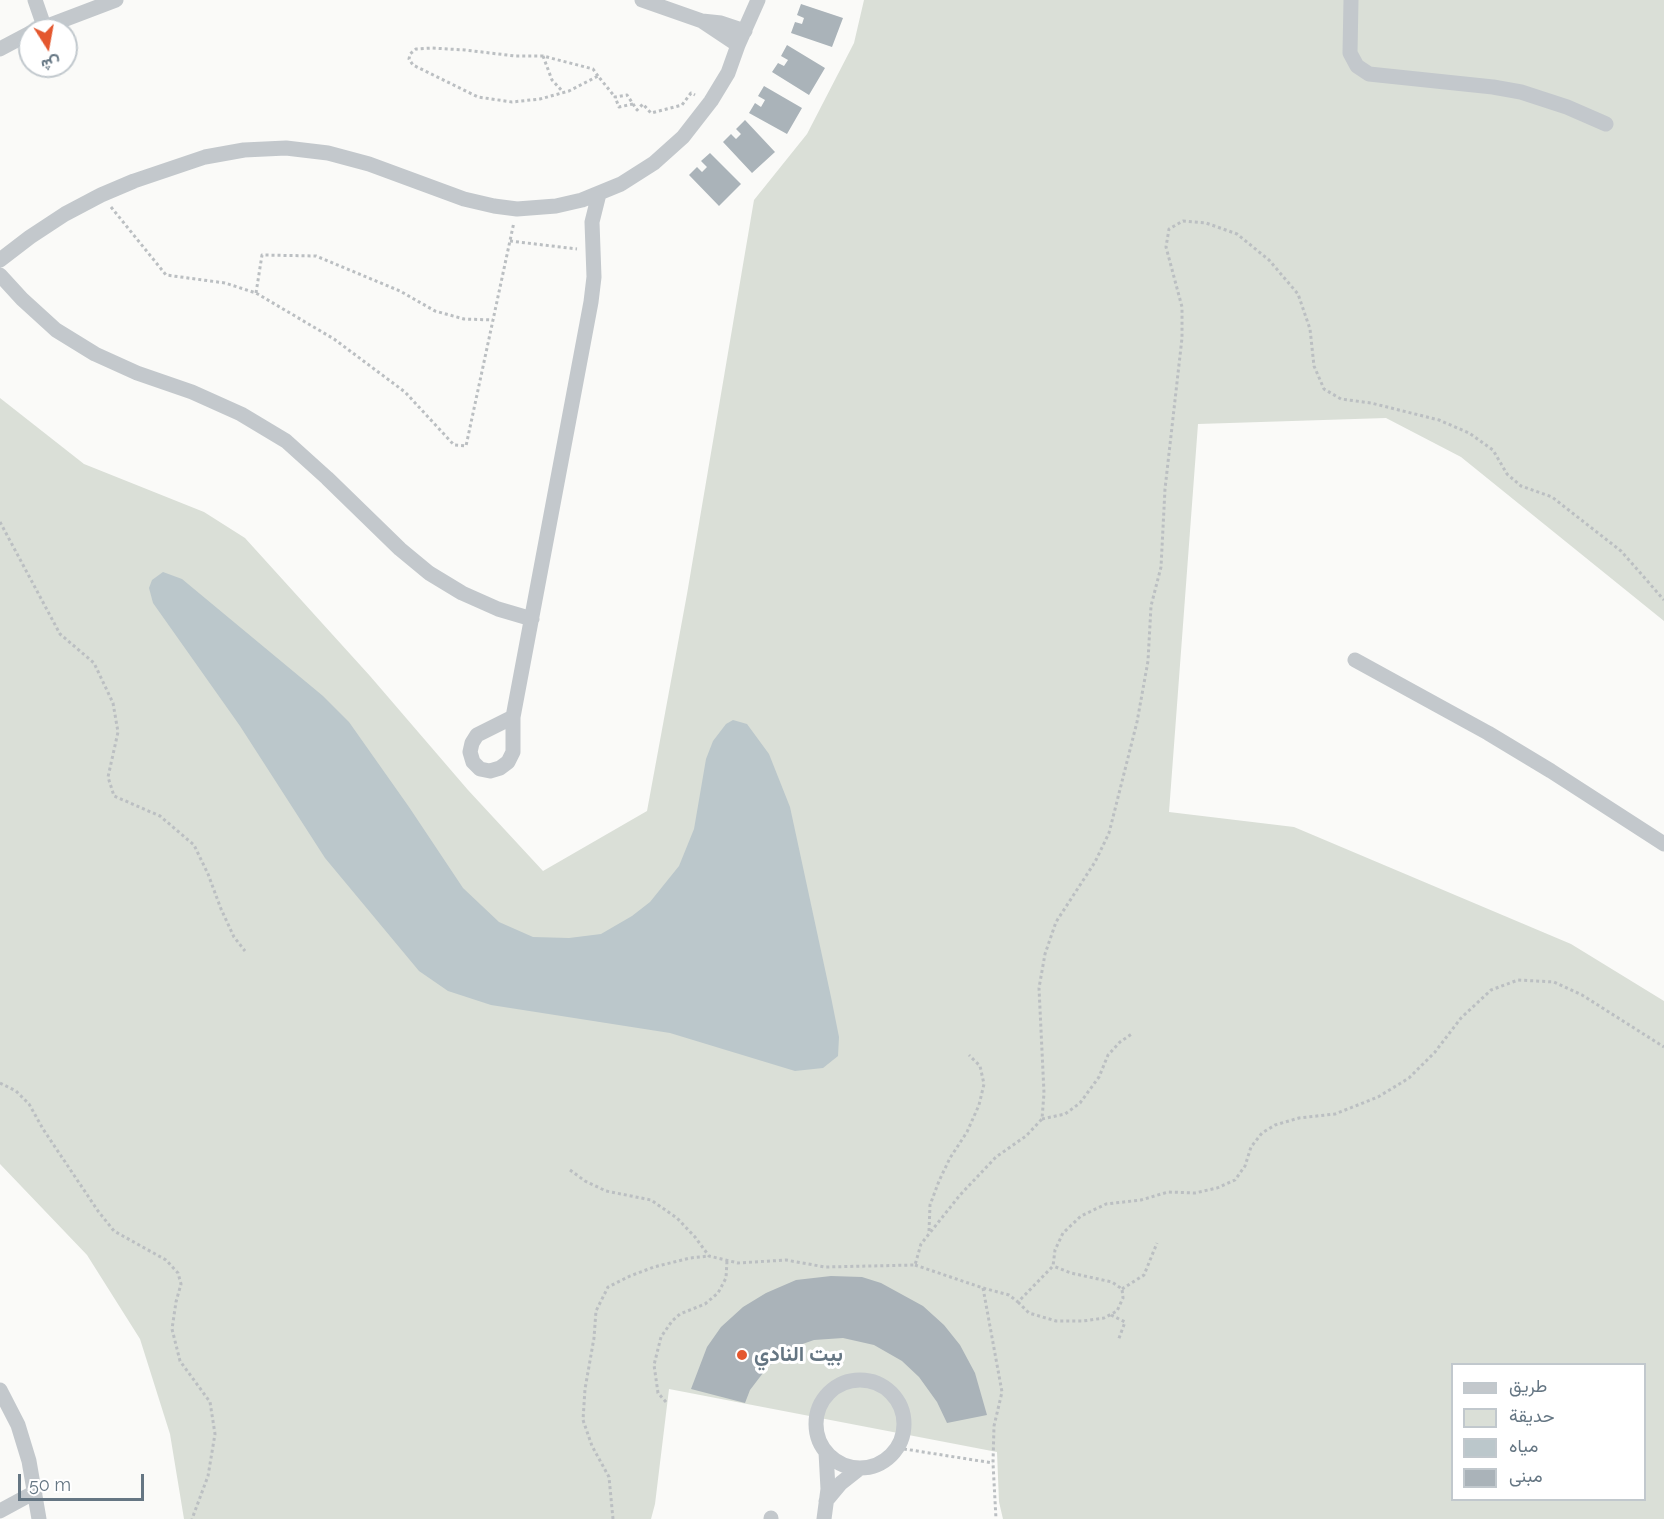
<!DOCTYPE html>
<meta charset="utf-8">
<style>
body{margin:0}
#map{position:relative;width:1664px;height:1519px;overflow:hidden;background:#fafaf8;font-family:Raleway,Vazirmatn,sans-serif}
canvas{display:block}
.legend{position:absolute;left:1451px;top:1363px;width:195px;height:138px;box-sizing:border-box;background:#fff;border:2px solid #c1c8cd;margin:0;padding:8px 10px;list-style:none;font-size:18px;color:#657683}
.legend li{display:flex;align-items:center;gap:12px;height:30px}
.legend b{width:30px;border:2px solid #c1c8cd}
.north{position:absolute;left:18px;top:18px;width:60px;height:60px;box-sizing:border-box;background:#fff;border:2px solid #c1c8cd;border-radius:50%;rotate:169deg;font-size:16px;font-weight:700;line-height:24px;text-align:center;color:#657683}
.north::after{content:'';display:block;margin:auto;width:21px;height:27px;background:#e4572e;clip-path:polygon(50% 0,100% 100%,50% 72%,0 100%)}
.scale{position:absolute;left:18px;top:1474px;width:126px;height:27px;box-sizing:border-box;border:3px solid #657683;border-top:0;padding-left:8px;font-size:18px;line-height:21px;white-space:nowrap;color:#657683;-webkit-text-stroke:4px #fff;paint-order:stroke}
</style>
<div id="map">
<canvas width="1664" height="1519"></canvas>
<ul class="legend">
<li><b style="height:8px;background:#c3c8cc"></b>طريق</li>
<li><b style="height:16px;background:#dadfd7"></b>حديقة</li>
<li><b style="height:16px;background:#bbc7cb"></b>مياه</li>
<li><b style="height:16px;background:#aab3b9"></b>مبنى</li>
</ul>
<div class="north">ش</div>
<div class="scale">50 m</div>
</div>
<script>
const g = document.querySelector('canvas').getContext('2d');
g.lineJoin = 'round';
function fill(path, color) {
  g.fillStyle = color;
  g.fill(path, 'evenodd');
}
function toPath(rows) {
  const path = new Path2D();
  for (const r of rows) {
    if (r.length === 3) {
      path.moveTo(r[0] + r[2], r[1]);
      path.arc(r[0], r[1], r[2], 0, 2 * Math.PI);
      continue;
    }
    path.moveTo(r[0], r[1]);
    for (let i = 2; i < r.length; i += 2) path.lineTo(r[i], r[i + 1]);
  }
  return path;
}
function trace(path, color, width, dash) {
  g.strokeStyle = color;
  g.lineWidth = width;
  g.lineCap = dash ? 'butt' : 'round';
  g.setLineDash(dash || []);
  g.stroke(path);
}
function label(font, color, halo, rows, align = 'center') {
  g.font = font + ' Raleway,Vazirmatn,sans-serif';
  g.lineWidth = 6;
  g.setLineDash([]);
  g.textBaseline = 'middle';
  g.strokeStyle = halo;
  g.fillStyle = color;
  for (const [text, x, y, turn = 0] of rows) {
    g.save();
    g.translate(x, y);
    g.rotate((+turn || 0) * Math.PI / 180);
    g.textAlign = isNaN(turn) ? turn : align;
    if (halo) g.strokeText(text, 0, 0);
    g.fillText(text, 0, 0);
    g.restore();
  }
}
fill(toPath([
 [864,0,1664,0,1664,621,1461,457,1386,418,1198,424,1169,812,1294,827,1571,944,1664,1001,1664,1519,1003,1519,999,1502,997,1452,669,1389,655,1504,651,1519,184,1519,170,1434,140,1339,87,1255,0,1164,0,398,84,464,204,512,245,538,370,676,468,790,543,871,647,811,687,594,754,200,807,134,854,43],
 [1452,1364,1644,1364,1644,1500,1452,1500]
]), '#dadfd7');
fill(toPath([
 [163,572,182,579,323,696,349,722,409,807,463,888,499,922,533,937,569,938,601,934,632,916,650,902,679,866,694,829,706,759,713,741,726,724,733,720,747,724,769,754,790,807,831,997,839,1037,838,1056,823,1068,795,1071,670,1033,491,1005,448,991,419,971,325,858,240,726,153,603,149,588,152,580]
]), '#bbc7cb');
fill(toPath([
 [801,4,843,18,832,47,791,33,795,22,802,24,804,18,797,15],
 [787,45,825,68,809,95,772,72,778,63,784,66,788,60,781,56],
 [764,86,802,108,787,134,749,113,755,103,761,107,765,100,758,96],
 [745,120,775,152,752,173,723,142,731,134,736,139,741,134,736,129],
 [710,153,741,184,719,206,689,175,697,167,702,172,707,167,701,161],
 [831,1276,862,1277,881,1283,923,1306,944,1325,960,1345,975,1373,987,1415,947,1423,937,1402,919,1377,902,1361,874,1345,843,1338,814,1340,788,1349,766,1369,750,1390,745,1403,691,1389,707,1347,721,1327,743,1307,766,1293,796,1280]
]), '#aab3b9');
trace(toPath([
 [543,56,552,80,564,93],
 [598,76,593,69,543,56,515,56,465,50,432,48,416,49,410,54,409,59,413,65,478,97,512,102,540,99,569,91,598,76,615,97],
 [633,104,619,107,615,97,627,95,637,110,643,104,651,113,682,105,691,93,695,95],
 [111,207,166,275,225,283,256,293,334,339,405,392,454,445,466,446,514,222],
 [510,241,577,249],
 [256,293,262,255,316,256,400,291,435,311,464,319,493,320],
 [0,522,60,634,94,663,113,703,118,732,108,777,114,796,160,816,194,845,208,874,221,909,234,937,245,951],
 [0,1083,16,1091,29,1104,43,1129,98,1211,114,1231,166,1260,178,1273,181,1284,176,1302,172,1329,180,1361,210,1402,215,1434,208,1476,192,1519],
 [1042,1119,1065,1114,1080,1103,1099,1077,1108,1055,1120,1042,1133,1033],
 [570,1170,585,1181,606,1191,651,1200,677,1218,695,1237,709,1256,738,1263,786,1260,825,1267,915,1265,921,1244,960,1195,996,1157,1026,1136,1042,1119,1044,1093,1039,988,1045,954,1056,922,1095,862,1109,833,1137,722,1148,661,1151,606,1161,567,1165,489,1182,338,1182,307,1166,247,1169,229,1183,221,1206,223,1237,234,1269,260,1298,294,1310,329,1314,366,1324,389,1341,399,1371,403,1439,420,1469,433,1493,450,1507,474,1521,486,1552,497,1621,551,1664,600],
 [929,1231,930,1205,939,1181,950,1158,967,1132,979,1105,984,1084,980,1066,969,1055],
 [915,1265,983,1288,1009,1295,1018,1302,1053,1266,1055,1250,1063,1233,1081,1216,1106,1204,1141,1200,1168,1192,1195,1193,1217,1188,1235,1180,1245,1166,1251,1147,1262,1133,1275,1125,1299,1118,1335,1114,1378,1097,1409,1078,1435,1052,1461,1018,1491,990,1518,980,1554,982,1582,995,1664,1047],
 [983,1288,1002,1392,994,1426,993,1463,996,1519],
 [1122,1289,1144,1275,1157,1243],
 [1018,1302,1029,1313,1056,1321,1083,1321,1104,1318,1117,1311,1123,1298,1122,1289,1112,1282,1071,1273,1053,1266],
 [1111,1315,1125,1322,1118,1341],
 [666,1402,658,1393,654,1365,661,1337,672,1321,680,1314,705,1304,718,1293,726,1278,727,1261],
 [898,1448,993,1463],
 [613,1519,609,1477,592,1446,583,1420,585,1389,594,1338,596,1311,608,1287,630,1276,654,1267,690,1258,709,1256]
]), '#bbbfc2', 3, [3, 3]);
trace(toPath([
 [35,0,44,26],
 [642,0,702,21,721,23,745,31],
 [1351,0,1350,53,1357,66,1369,74,1493,87,1521,92,1567,107,1606,124],
 [702,21,738,45],
 [37,30,116,0],
 [0,49,30,33],
 [0,260,30,237,65,214,101,195,134,181,205,157,244,150,286,148,328,153,369,164,464,199,494,206,517,209,556,206,582,200,621,184,654,163,683,137,711,101,728,73,738,45,758,0],
 [0,275,22,299,56,330,95,354,137,373,192,392,241,414,286,441,327,478,400,549,429,573,462,593,498,609,532,619],
 [1355,660,1488,733,1551,771,1664,844],
 [513,717,591,302,594,277,592,222,599,194],
 [513,717,513,752,508,762,500,768,490,771,480,769,473,762,470,752,472,743,477,735,513,717],
 [860,1424,44],
 [0,1390,18,1425,29,1461,39,1519],
 [826,1501,841,1483,860,1468],
 [0,1511,35,1492],
 [771,1519,771,1518],
 [824,1519,828,1489,826,1452]
]), '#c3c8cc', 15);
for (const [x, y, r, color] of [
 [742,1355,6,"#e4572e"]
]) {
  const dot = new Path2D();
  dot.arc(x, y, r, 0, 2 * Math.PI);
  g.fillStyle = color;
  g.fill(dot);
  trace(dot, '#fff', 2);
}
label('bold 21px', '#657683', '#fff', [
 ["بيت النادي",754,1355]
], 'left');
</script>
